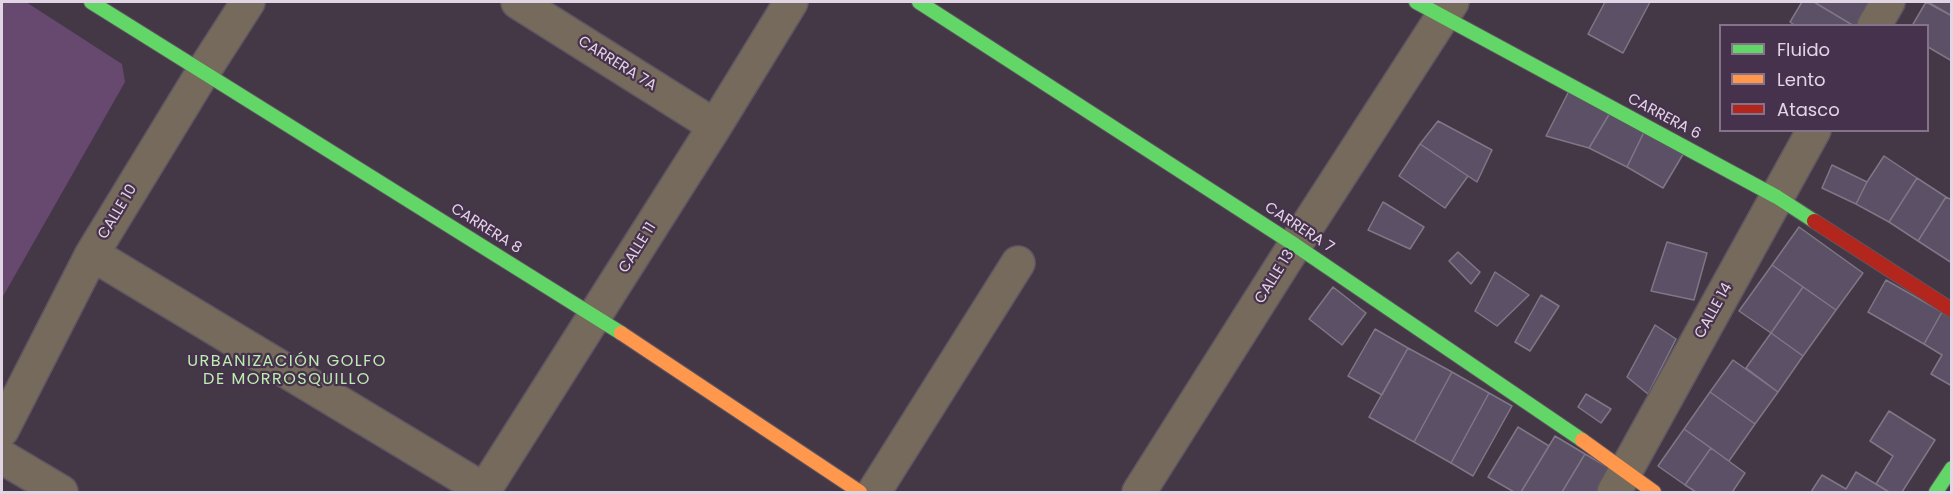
<!DOCTYPE html>
<meta charset="utf-8">
<style>
body{margin:0}
#map{position:relative;width:1953px;height:494px;overflow:hidden;background:#443847;font-family:Poppins,sans-serif}
canvas{display:block}
.frame{position:absolute;inset:0;border:3px solid #e1d4e4;pointer-events:none}
.legend{position:absolute;left:1719px;top:24px;width:210px;height:108px;box-sizing:border-box;background:#47324d;border:2px solid #857389;margin:0;padding:8px 10px;list-style:none;font-size:18px;color:#e1d4e4}
.legend li{display:flex;align-items:center;gap:12px;height:30px}
.legend b{width:30px;border:2px solid #857389}
</style>
<div id="map">
<canvas width="1953" height="494"></canvas>
<div class="frame"></div>
<ul class="legend">
<li><b style="height:8px;background:#63d668"></b>Fluido</li>
<li><b style="height:8px;background:#ff974d"></b>Lento</li>
<li><b style="height:8px;background:#b3261e"></b>Atasco</li>
</ul>
</div>
<script>
const g = document.querySelector('canvas').getContext('2d');
g.lineJoin = 'round';
function fill(path, color) {
  g.fillStyle = color;
  g.fill(path, 'evenodd');
}
function toPath(rows) {
  const path = new Path2D();
  for (const r of rows) {
    path.moveTo(r[0], r[1]);
    for (let i = 2; i < r.length; i += 2) path.lineTo(r[i], r[i + 1]);
  }
  return path;
}
function trace(path, color, width, dash) {
  g.strokeStyle = color;
  g.lineWidth = width;
  g.lineCap = dash ? 'butt' : 'round';
  g.setLineDash(dash || []);
  g.stroke(path);
}
function label(font, color, halo, rows, align = 'center') {
  g.font = font + ' Poppins,sans-serif';
  g.lineWidth = 4.5;
  g.setLineDash([]);
  g.textBaseline = 'middle';
  g.strokeStyle = halo;
  g.fillStyle = color;
  for (const [text, x, y, turn = 0] of rows) {
    g.save();
    g.translate(x, y);
    g.rotate((+turn || 0) * Math.PI / 180);
    g.textAlign = isNaN(turn) ? turn : align;
    if (halo) g.strokeText(text, 0, 0);
    g.fillText(text, 0, 0);
    g.restore();
  }
}
fill(toPath([
 [2,2,26,2,122,64,125,82,2,298]
]), '#67486f');
const building = toPath([
 [1605,2,1650,2,1623,53,1588,34,1605,2],
 [1802,2,1814,2,1854,26,1796,26,1790,22,1802,2],
 [1814,2,1872,2,1858,26,1854,26,1814,2],
 [1926,2,1952,16,1952,61,1928,47,1928,26,1912,26,1926,2],
 [1928,2,1952,2,1952,16,1928,2],
 [1569,91,1610,113,1589,148,1546,136,1569,91],
 [1610,113,1645,130,1627,167,1589,148,1610,113],
 [1438,121,1492,150,1477,182,1420,144,1438,121],
 [1645,130,1685,151,1663,188,1627,167,1645,130],
 [1420,144,1468,176,1445,208,1399,176,1420,144],
 [1884,156,1917,178,1889,222,1856,204,1867,182,1884,156],
 [1832,165,1867,182,1856,204,1822,188,1832,165],
 [1917,178,1946,197,1918,241,1889,222,1917,178],
 [1946,197,1952,200,1952,263,1918,241,1946,197],
 [1383,202,1424,227,1410,249,1368,230,1383,202],
 [1799,227,1863,273,1836,310,1772,265,1799,227],
 [1667,242,1707,253,1694,300,1651,291,1667,242],
 [1458,252,1480,272,1471,284,1449,261,1458,252],
 [1772,265,1803,287,1771,333,1739,311,1772,265],
 [1495,272,1529,295,1497,326,1475,311,1495,272],
 [1886,280,1942,312,1924,344,1868,312,1886,280],
 [1333,287,1366,313,1342,345,1309,319,1333,287],
 [1803,287,1836,310,1803,356,1771,333,1803,287],
 [1541,295,1559,306,1530,351,1515,342,1541,295],
 [1942,312,1952,318,1952,386,1931,374,1942,355,1924,344,1942,312],
 [1655,325,1676,339,1648,394,1627,377,1655,325],
 [1375,329,1408,348,1382,395,1348,376,1375,329],
 [1771,333,1803,356,1778,392,1746,368,1771,333],
 [1408,348,1452,372,1414,442,1369,417,1408,348],
 [1733,360,1778,392,1755,424,1710,392,1733,360],
 [1452,372,1489,393,1451,463,1414,442,1452,372],
 [1710,392,1755,424,1729,461,1684,429,1710,392],
 [1489,393,1512,406,1473,476,1451,463,1489,393],
 [1586,394,1611,409,1601,423,1578,407,1586,394],
 [1889,411,1935,440,1902,492,1889,492,1876,484,1893,456,1870,441,1889,411],
 [1518,427,1549,446,1521,492,1514,492,1488,477,1518,427],
 [1684,429,1711,448,1685,485,1658,466,1684,429],
 [1555,436,1585,454,1562,492,1521,492,1555,436],
 [1711,448,1745,473,1733,491,1735,492,1696,492,1685,485,1711,448],
 [1585,454,1618,473,1607,492,1562,492,1585,454],
 [1856,472,1889,492,1811,492,1822,475,1846,489,1856,472]
]);
fill(building, '#5b5066');
trace(building, '#7f7785', 1.5);
const street = toPath([
 [518,2,715,126],
 [1874,26,1888,2],
 [92,254,484,490],
 [2,430,92,254,203,72,248,2],
 [2,457,61,492],
 [483,492,715,126,791,2],
 [874,492,1018,263],
 [1139,492,1295,245,1452,2],
 [1614,492,1814,130]
]);
const fast = toPath([
 [91,2,621,333],
 [919,2,1295,245,1582,440],
 [1416,2,1777,197,1814,221],
 [1936,492,1952,468]
]);
const slow = toPath([
 [621,333,860,492],
 [1582,440,1654,492]
]);
const jam = toPath([
 [1814,221,1952,310]
]);
trace(street, '#5f5662', 36);
trace(fast, '#5f5662', 16);
trace(slow, '#5f5662', 16);
trace(jam, '#5f5662', 16);
trace(street, '#756a5b', 33);
trace(fast, '#63d668', 14);
trace(slow, '#ff974d', 14);
trace(jam, '#b3261e', 14);
label('15px', '#e1d4e4', '#47324d', [
 ["CARRERA 7A",617,64,32],
 ["CARRERA 6",1664,117,28],
 ["CALLE 10",118,212,-59],
 ["CARRERA 7",1299,228,33],
 ["CARRERA 8",486,229,32],
 ["CALLE 11",638,248,-58],
 ["CALLE 13",1275,277,-58],
 ["CALLE 14",1714,311,-61]
]);
g.letterSpacing = '1.5px';
label('16px', '#bbeeae', '#47324d', [
 ["URBANIZACIÓN GOLFO",287,362],
 ["DE MORROSQUILLO",287,380]
]);
g.letterSpacing = '0px';
</script>
